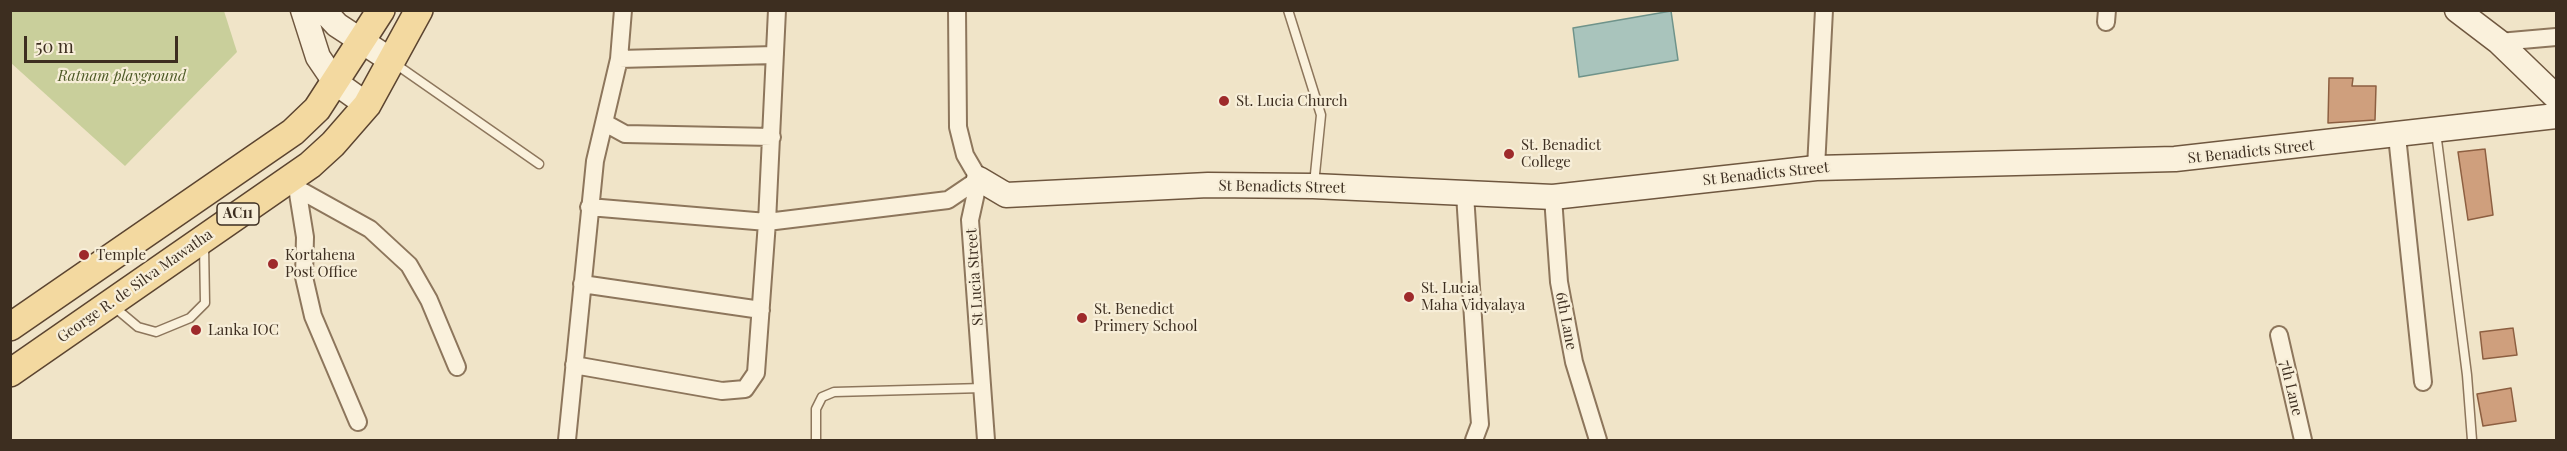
<!DOCTYPE html>
<style>
body{margin:0}
#map{position:relative;width:2567px;height:451px;overflow:hidden;background:#f0e4c8;font-family:"Playfair Display",serif}
canvas{display:block}
.frame{position:absolute;inset:0;border:12px solid #3d2e20;pointer-events:none}
.scale{position:absolute;left:24px;top:36px;width:154px;height:27px;box-sizing:border-box;border:3px solid #3d2e20;border-top:0;padding-left:8px;font-size:18px;line-height:21px;white-space:nowrap;color:#3d2e20;-webkit-text-stroke:4px #f7eed8;paint-order:stroke}
</style>
<div id="map">
<canvas width="2567" height="451"></canvas>
<div class="frame"></div>
<div class="scale">50 m</div>
</div>
<script>
const g = document.querySelector('canvas').getContext('2d');
g.lineJoin = 'round';
function fill(path, color) {
  g.fillStyle = color;
  g.fill(path, 'evenodd');
}
function toPath(rows) {
  const path = new Path2D();
  for (const r of rows) {
    path.moveTo(r[0], r[1]);
    for (let i = 2; i < r.length; i += 2) path.lineTo(r[i], r[i + 1]);
  }
  return path;
}
function trace(path, color, width, dash) {
  g.strokeStyle = color;
  g.lineWidth = width;
  g.lineCap = dash ? 'butt' : 'round';
  g.setLineDash(dash || []);
  g.stroke(path);
}
function label(font, color, halo, rows, align = 'center') {
  g.font = font + ' "Playfair Display",serif';
  g.lineWidth = 4.5;
  g.setLineDash([]);
  g.textBaseline = 'middle';
  g.strokeStyle = halo;
  g.fillStyle = color;
  for (const [text, x, y, turn = 0] of rows) {
    g.save();
    g.translate(x, y);
    g.rotate((+turn || 0) * Math.PI / 180);
    g.textAlign = isNaN(turn) ? turn : align;
    if (halo) g.strokeText(text, 0, 0);
    g.fillText(text, 0, 0);
    g.restore();
  }
}
fill(toPath([
 [11,10,224,11,237,52,125,166,11,63]
]), '#c9cf9b');
const water = toPath([
 [1671,11,1678,60,1579,77,1573,28,1671,11]
]);
fill(water, '#a9c4bc');
trace(water, '#6f938a', 1.5);
const building = toPath([
 [2329,78,2353,78,2352,86,2376,86,2375,120,2328,123,2329,78],
 [2485,149,2493,215,2468,220,2458,152,2485,149],
 [2513,328,2517,355,2483,359,2480,332,2513,328],
 [2511,388,2516,421,2483,426,2477,394,2511,388]
]);
fill(building, '#cf9f7d');
trace(building, '#8d5f41', 1.5);
const lane = toPath([
 [1288,10,1321,115,1314,184],
 [394,63,539,164],
 [2436,132,2467,375,2472,440],
 [113,306,138,327,156,332,190,318,205,303,204,245],
 [816,440,816,409,822,397,834,392,983,388]
]);
const street = toPath([
 [957,10,958,127,965,155,979,179,970,220,986,440],
 [2106,22,2107,10],
 [2499,42,2556,37],
 [619,59,775,55],
 [605,123,625,134,772,137],
 [2397,136,2423,382],
 [1816,168,1824,10],
 [295,175,305,237,304,277,313,316,358,422],
 [298,189,370,229,409,265,429,300,457,367],
 [1465,194,1479,411,1480,424,1474,440],
 [1553,197,1559,282,1574,362,1598,440],
 [589,207,767,222,948,200,979,179],
 [582,284,761,310],
 [2279,335,2303,440],
 [574,365,722,391,745,389,756,373,767,222,777,10],
 [567,440,595,161,619,59,623,10]
]);
const secondary = toPath([
 [303,10,318,57,335,82,367,105],
 [323,10,337,25,392,61],
 [2457,10,2499,42,2556,97],
 [979,179,1006,195,1208,185,1313,186,1553,197,1816,168,2175,159,2556,116]
]);
const primary = toPath([
 [10,327,293,132,317,109,381,10],
 [10,373,310,165,333,144,367,105,419,10]
]);
trace(lane, '#8d765c', 11);
trace(street, '#8d765c', 20);
trace(secondary, '#6f573f', 27);
trace(primary, '#5b4430', 30);
trace(lane, '#faf1dc', 8);
trace(street, '#faf1dc', 16);
trace(secondary, '#faf1dc', 24);
trace(primary, '#f3d9a0', 27);
for (const [x, y, r, color] of [
 [1224,101,6,"#9e2a2b"],
 [1509,154,6,"#9e2a2b"],
 [84,255,6,"#9e2a2b"],
 [273,264,6,"#9e2a2b"],
 [1409,297,6,"#9e2a2b"],
 [1082,318,6,"#9e2a2b"],
 [196,330,6,"#9e2a2b"]
]) {
  const dot = new Path2D();
  dot.arc(x, y, r, 0, 2 * Math.PI);
  g.fillStyle = color;
  g.fill(dot);
  trace(dot, '#f7eed8', 2);
}
for (const [x, y, w] of [
 [238,214,42]
]) {
  const box = new Path2D();
  box.roundRect(x - w / 2, y - 11, w, 22, 4.5);
  g.fillStyle = '#f7eed8';
  g.fill(box);
  trace(box, '#3d2e20', 1.5);
}
label('bold 14px', '#3d2e20', null, [
 ["AC11",238,214]
]);
label('italic 15px', '#4d5a26', '#f7eed8', [
 ["Ratnam playground",122,76]
]);
label('15px', '#3d2e20', '#f7eed8', [
 ["St. Lucia Church",1236,101],
 ["St. Benadict",1521,145],
 ["College",1521,162],
 ["Temple",96,255],
 ["Kortahena",285,255],
 ["Post Office",285,272],
 ["St. Lucia",1421,288],
 ["Maha Vidyalaya",1421,305],
 ["St. Benedict",1094,309],
 ["Primery School",1094,326],
 ["Lanka IOC",208,330]
], 'left');
label('15px', '#3d2e20', '#f7eed8', [
 ["St Benadicts Street",2251,152,-6],
 ["St Benadicts Street",1766,174,-6],
 ["St Benadicts Street",1282,187,1],
 ["St Lucia Street",975,277,-94],
 ["George R. de Silva Mawatha",135,286,-35],
 ["6th Lane",1566,321,79],
 ["7th Lane",2291,388,77]
]);
</script>
